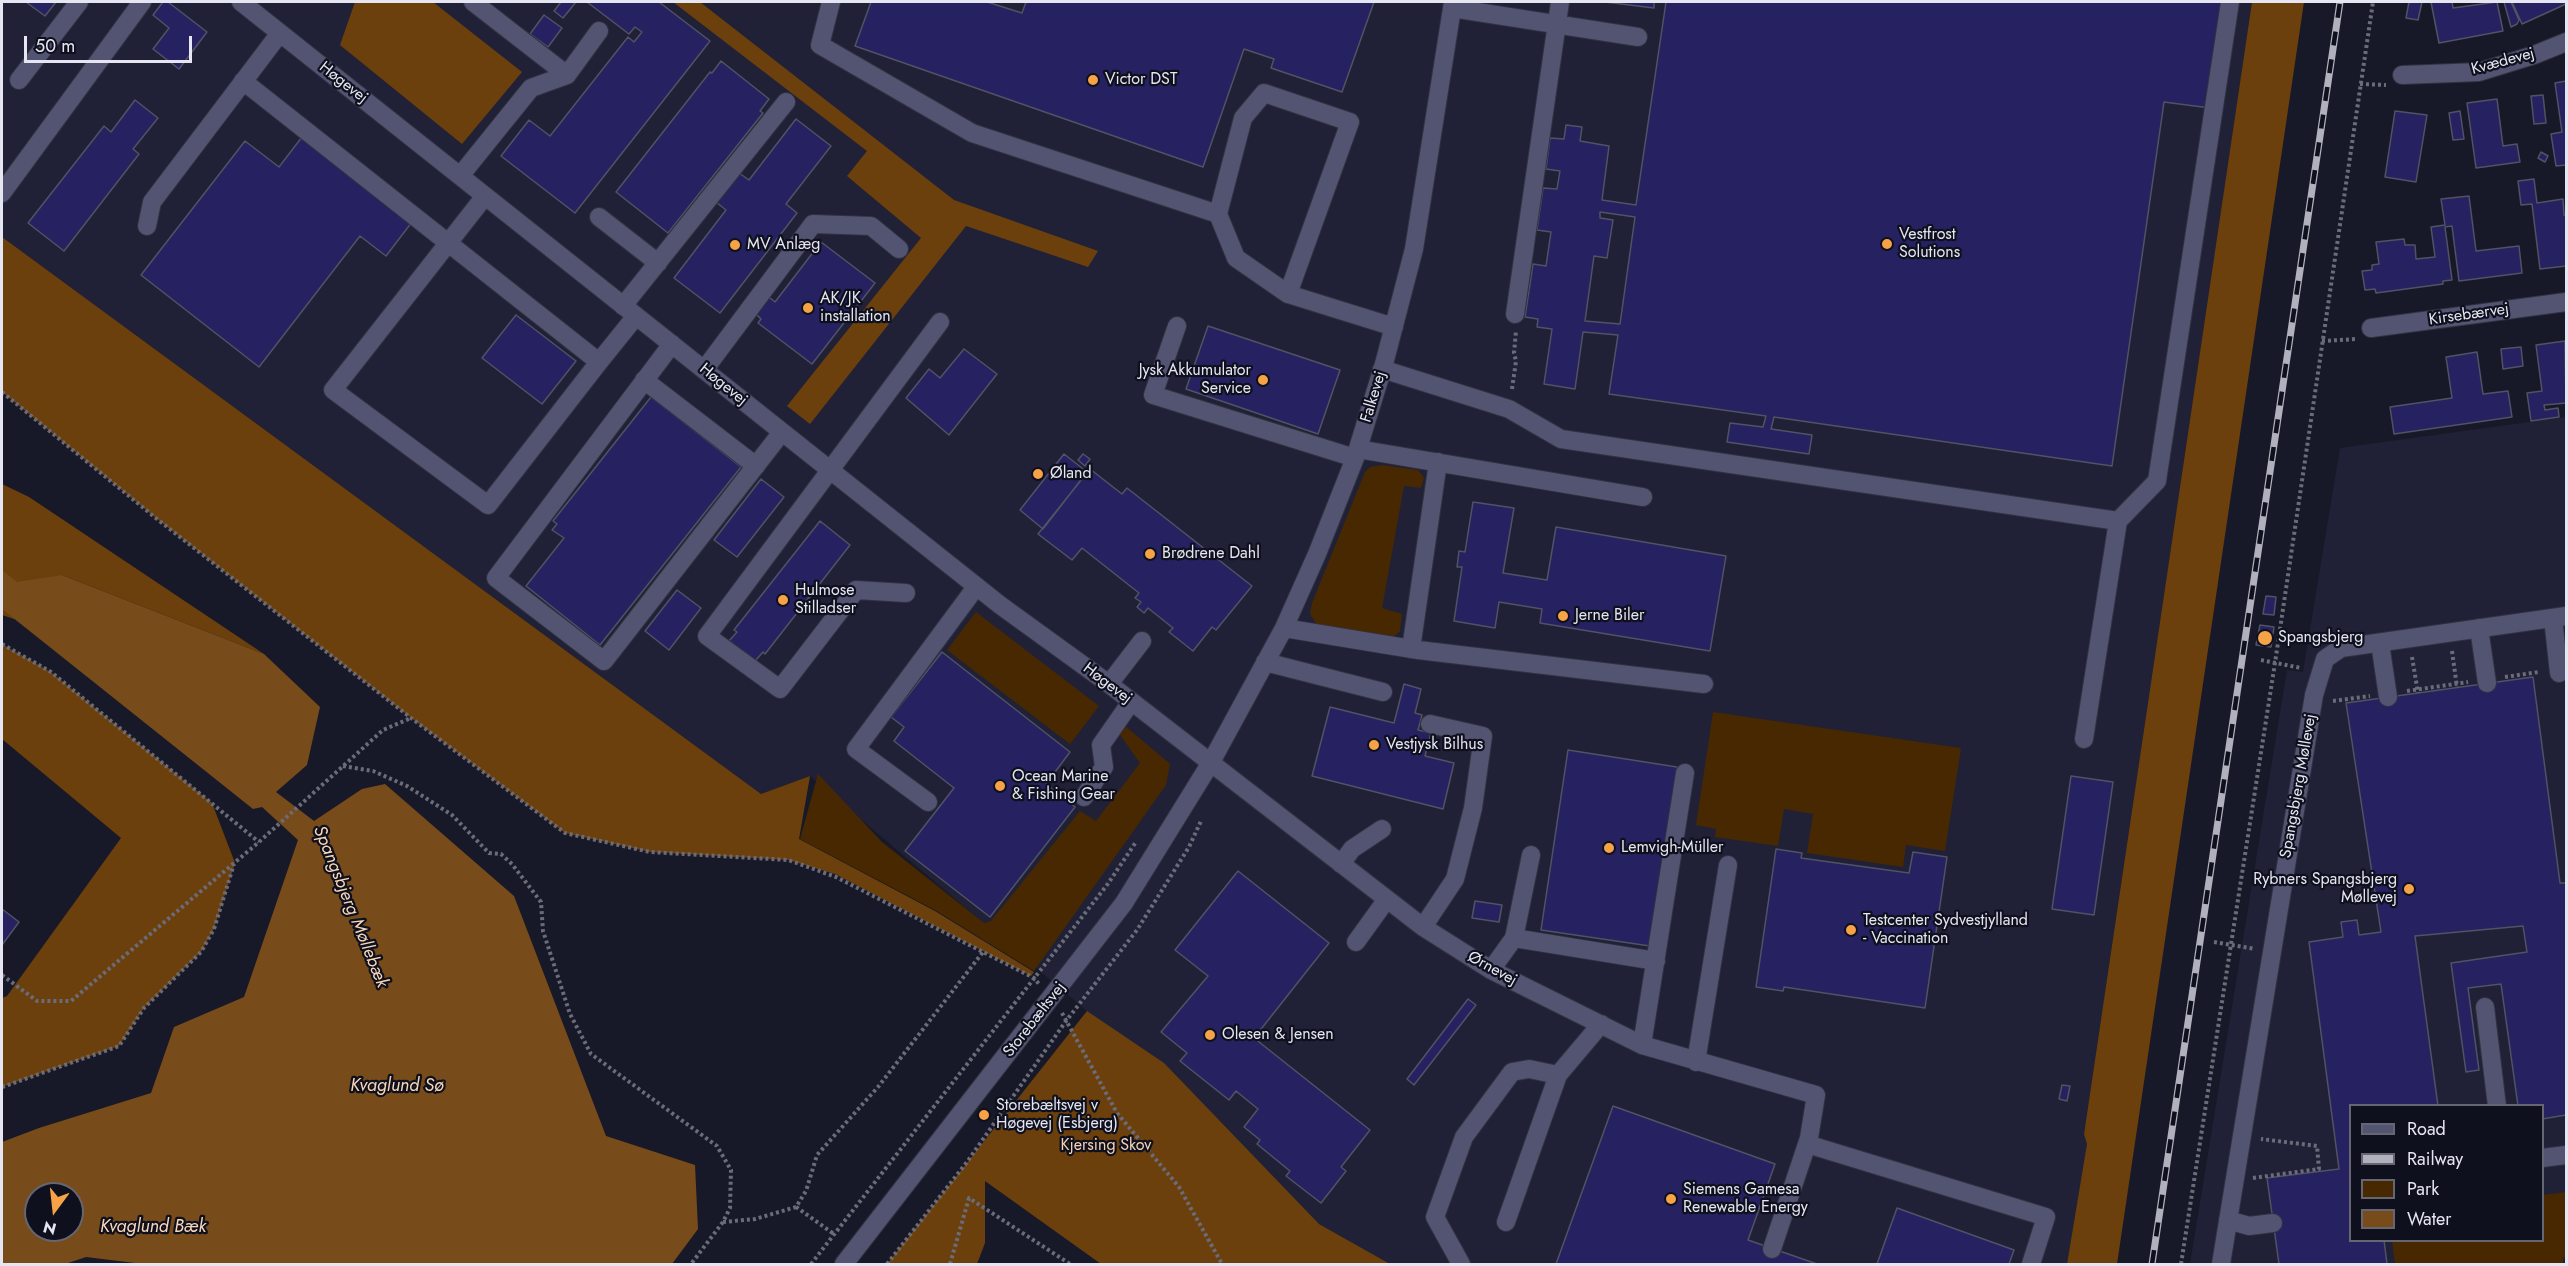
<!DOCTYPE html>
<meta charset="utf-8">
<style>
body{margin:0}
#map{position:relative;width:2568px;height:1266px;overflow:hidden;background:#181928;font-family:Jost,sans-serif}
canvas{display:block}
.frame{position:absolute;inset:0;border:3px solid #e5e6f1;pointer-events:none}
.legend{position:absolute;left:2349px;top:1104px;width:195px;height:138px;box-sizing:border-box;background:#0f101e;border:2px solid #656672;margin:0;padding:8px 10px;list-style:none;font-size:18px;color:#e5e6f1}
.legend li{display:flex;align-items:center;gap:12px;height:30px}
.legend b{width:30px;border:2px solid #656672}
.north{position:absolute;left:24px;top:1182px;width:60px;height:60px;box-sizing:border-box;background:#0f101e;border:2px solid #656672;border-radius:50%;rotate:195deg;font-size:16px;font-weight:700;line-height:24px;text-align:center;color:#e5e6f1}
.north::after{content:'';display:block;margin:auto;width:21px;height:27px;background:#f6a247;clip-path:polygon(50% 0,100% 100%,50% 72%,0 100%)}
.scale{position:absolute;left:24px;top:36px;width:168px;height:27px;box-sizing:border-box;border:3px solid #e5e6f1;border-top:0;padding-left:8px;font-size:18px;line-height:21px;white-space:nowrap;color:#e5e6f1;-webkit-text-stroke:4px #0f101e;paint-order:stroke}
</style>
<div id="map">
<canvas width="2568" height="1266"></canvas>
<div class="frame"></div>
<ul class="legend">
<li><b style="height:8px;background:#525472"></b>Road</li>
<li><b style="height:8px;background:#b0b1bd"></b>Railway</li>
<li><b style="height:16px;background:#482801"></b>Park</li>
<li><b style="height:16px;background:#774b1a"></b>Water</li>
</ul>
<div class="north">N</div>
<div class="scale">50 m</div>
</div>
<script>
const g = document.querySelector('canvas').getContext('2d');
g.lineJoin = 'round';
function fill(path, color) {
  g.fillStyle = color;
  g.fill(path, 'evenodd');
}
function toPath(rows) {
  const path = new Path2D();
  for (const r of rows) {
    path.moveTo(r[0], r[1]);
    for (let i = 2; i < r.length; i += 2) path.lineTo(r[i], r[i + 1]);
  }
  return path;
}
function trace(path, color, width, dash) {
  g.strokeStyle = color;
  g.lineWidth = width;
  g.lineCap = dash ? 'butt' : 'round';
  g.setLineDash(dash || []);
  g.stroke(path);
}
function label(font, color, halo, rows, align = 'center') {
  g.font = font + ' Jost,sans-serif';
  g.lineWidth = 4.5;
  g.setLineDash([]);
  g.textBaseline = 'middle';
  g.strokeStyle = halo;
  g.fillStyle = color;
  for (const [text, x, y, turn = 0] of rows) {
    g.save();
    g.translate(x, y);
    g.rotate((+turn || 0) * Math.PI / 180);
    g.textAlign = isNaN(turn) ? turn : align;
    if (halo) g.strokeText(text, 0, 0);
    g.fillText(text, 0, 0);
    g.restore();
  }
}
fill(toPath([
 [2,2,2252,2,2084,1133,2088,1144,2067,1264,1390,1264,1319,1224,1087,1011,810,776,761,794,2,237],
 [2566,417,2566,1264,2190,1264,2287,670,2303,672,2340,448],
 [2350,1106,2542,1106,2542,1240,2350,1240]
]), '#202136');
fill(toPath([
 [1382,465,1418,470,1424,478,1421,488,1404,486,1382,608,1402,614,1400,631,1393,637,1317,625,1310,614,1312,603,1365,472,1370,467],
 [976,612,1099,706,1070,744,947,650],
 [1713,712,1961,748,1945,851,1906,845,1903,867,1807,853,1813,814,1784,809,1778,846,1715,837,1716,829,1696,825],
 [1124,725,1170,764,1166,785,1034,971,935,910,800,839,818,774,882,842,984,923,991,921,1080,811,1096,821,1140,763,1118,732],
 [2566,1192,2566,1257,2563,1258,2563,1264,2395,1264,2392,1241,2542,1240,2543,1195]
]), '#482801');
fill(toPath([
 [355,2,433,2,522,72,462,144,340,45],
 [673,2,700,2,954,200,1098,251,1088,267,966,226,810,424,787,406,921,238,847,176,867,151],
 [2252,2,2304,2,2117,1264,2067,1264,2087,1144,2084,1134],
 [2,237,761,794,810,776,799,839,935,911,1034,972,1031,976,835,874,788,860,650,852,565,833,411,718,157,519,2,392],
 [2,484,29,497,264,654,62,575,14,619,2,615],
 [2,644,51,672,212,803,235,863,214,929,201,952,144,1008,119,1046,2,1087,2,998,7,996,121,838,2,739],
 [1087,1011,1164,1063,1319,1224,1390,1264,1101,1264,985,1181,985,1243,977,1264,887,1264]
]), '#6b400c');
fill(toPath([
 [2,570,17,582,62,575,264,654,320,707,307,765,276,792,314,821,362,789,385,784,514,896,606,1136,695,1165,698,1229,672,1264,143,1264,86,1257,65,1264,2,1264,2,1142,39,1128,151,1093,174,1027,244,997,298,840,262,807,253,809,2,609],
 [36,1194,72,1194,72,1230,36,1230]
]), '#774b1a');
const building = toPath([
 [26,2,56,2,45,16,26,2],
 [163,2,168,2,207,32,179,69,153,49,169,28,153,15,163,2],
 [561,2,576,2,563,18,554,11,561,2],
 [587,2,659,2,710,41,575,213,501,156,529,120,550,136,628,37,634,42,642,32,635,27,629,34,587,2],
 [871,2,987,2,1022,13,1026,2,1374,2,1342,92,1271,68,1274,59,1244,49,1203,167,855,46,871,2],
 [1605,2,1654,2,1654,8,1605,2],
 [1666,2,2225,2,2210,108,2164,102,2112,466,1774,417,1771,429,1812,435,1809,454,1727,442,1730,423,1763,427,1766,416,1609,394,1618,335,1583,332,1575,389,1544,384,1552,329,1537,327,1538,319,1525,317,1533,264,1546,266,1551,232,1537,230,1543,188,1557,189,1560,171,1546,169,1550,138,1564,139,1566,125,1582,127,1580,141,1609,146,1602,200,1636,205,1666,2],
 [1600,212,1635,217,1620,324,1585,321,1594,256,1607,258,1613,220,1600,218,1600,212],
 [2409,2,2422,2,2418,20,2406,18,2409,2],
 [2431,2,2452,2,2453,8,2497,2,2503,31,2439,43,2431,2],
 [2504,2,2511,2,2519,20,2517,24,2511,27,2504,2],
 [2512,2,2566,2,2566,4,2522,24,2512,2],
 [544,15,562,28,548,47,530,34,544,15],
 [721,61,769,99,760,111,763,113,668,233,616,192,710,72,712,73,721,61],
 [2566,81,2566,165,2556,166,2551,134,2562,132,2555,83,2566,81],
 [2543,95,2546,123,2534,124,2531,96,2543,95],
 [2497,99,2503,146,2517,144,2520,162,2476,168,2467,103,2497,99],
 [135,100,158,118,133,149,139,154,64,251,28,223,104,126,111,132,135,100],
 [2395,111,2427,115,2416,182,2385,177,2395,111],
 [2460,111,2464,139,2453,140,2449,113,2460,111],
 [796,119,831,146,786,204,797,213,720,313,674,278,726,210,716,202,739,173,749,180,796,119],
 [302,137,412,222,386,256,360,236,259,367,141,275,245,141,279,167,302,137],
 [2541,152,2548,156,2545,162,2538,158,2541,152],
 [2534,179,2537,203,2563,199,2564,215,2566,215,2566,266,2540,269,2532,204,2521,205,2518,181,2534,179],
 [2469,196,2476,251,2519,246,2522,273,2459,281,2452,226,2445,227,2452,280,2443,281,2443,284,2376,293,2375,289,2365,290,2362,271,2372,270,2372,265,2379,264,2376,242,2404,239,2405,245,2415,245,2416,259,2435,257,2431,227,2445,225,2441,199,2469,196],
 [821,242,875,283,812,364,758,323,761,319,756,314,769,297,775,302,821,242],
 [516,315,576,361,542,404,482,358,516,315],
 [1208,326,1340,370,1318,434,1186,389,1208,326],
 [2565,341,2566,403,2544,405,2545,410,2558,408,2559,417,2531,421,2527,393,2542,391,2536,345,2565,341],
 [2521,347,2523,366,2503,369,2501,349,2521,347],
 [964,349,997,374,949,435,906,398,929,369,940,378,964,349],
 [2477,352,2483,394,2508,391,2512,417,2394,434,2390,407,2452,398,2446,357,2477,352],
 [651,397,741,467,600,645,526,586,564,538,552,530,557,524,553,521,651,397],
 [1064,454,1087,472,1043,529,1020,510,1064,454],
 [1083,454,1090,459,1085,466,1078,460,1083,454],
 [1090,469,1122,494,1127,488,1252,586,1216,630,1212,627,1193,651,1169,632,1173,628,1148,608,1144,613,1137,607,1141,602,1135,598,1139,593,1082,548,1072,560,1038,534,1090,469],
 [761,479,784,497,737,557,714,540,761,479],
 [1473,502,1514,508,1503,573,1547,580,1556,527,1726,556,1710,651,1540,623,1542,609,1499,602,1495,628,1454,621,1462,567,1457,567,1459,551,1465,552,1473,502],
 [820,521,850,545,765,654,763,652,755,661,729,641,737,632,734,630,820,521],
 [677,590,701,608,669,650,645,631,677,590],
 [2266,596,2276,597,2274,615,2263,614,2266,596],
 [2260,625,2274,627,2271,647,2256,645,2260,625],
 [942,652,1070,752,1046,784,1075,807,990,917,905,851,954,788,894,741,904,727,891,717,942,652],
 [2533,677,2560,883,2566,883,2566,1115,2542,1119,2542,1106,2518,1106,2501,984,2468,988,2479,1070,2466,1072,2451,963,2527,952,2523,926,2415,936,2438,1106,2350,1106,2350,1240,2384,1240,2387,1264,2279,1264,2267,1178,2339,1169,2309,942,2343,937,2341,922,2357,920,2359,935,2381,932,2346,703,2533,677],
 [1404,684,1421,689,1415,713,1422,715,1418,730,1431,733,1425,756,1454,763,1443,809,1312,776,1330,707,1394,723,1404,684],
 [1568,750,1677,767,1650,946,1541,930,1568,750],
 [2071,776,2113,782,2094,915,2052,909,2071,776],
 [1776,849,1802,853,1801,858,1909,873,1913,852,1947,857,1925,1008,1784,987,1783,991,1756,987,1776,849],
 [1238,871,1329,943,1254,1038,1370,1130,1341,1167,1346,1171,1321,1203,1286,1176,1290,1171,1257,1144,1260,1140,1244,1127,1258,1109,1236,1091,1229,1100,1180,1061,1187,1053,1161,1032,1208,976,1175,950,1238,871],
 [1475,901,1502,905,1499,922,1472,918,1475,901],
 [2,909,19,922,2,945,2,909],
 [1468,999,1476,1005,1414,1085,1407,1079,1468,999],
 [2062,1085,2070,1086,2067,1101,2059,1099,2062,1085],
 [1613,1106,1775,1164,1748,1240,1817,1264,1556,1264,1613,1106],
 [1897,1208,2014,1250,2009,1264,1877,1264,1897,1208]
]);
fill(building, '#262161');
trace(building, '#515264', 1.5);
const minor = toPath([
 [241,2,1000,605,1109,684,1423,927,1491,970,1642,1045,1816,1095,1809,1138,1772,1249],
 [473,2,567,75],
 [831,2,820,45,972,133,1218,214],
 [1452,8,1638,37],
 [2402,75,2479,72,2534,55,2566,42],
 [19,80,79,2],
 [243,81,599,362,636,316],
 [460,176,531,88,567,75,599,31],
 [2,193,142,2],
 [485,196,333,390,488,505,599,362],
 [599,217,658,263],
 [147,226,152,202,280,33],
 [1288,294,1350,122,1264,93,1243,118,1218,214,1236,258,1288,294,1394,327],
 [623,306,786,102],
 [1515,314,1560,2],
 [1177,326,1153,395,1355,458],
 [2371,328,2566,302],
 [672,344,496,578,604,661,782,432],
 [1382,369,1509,409,1561,439,2118,521,2084,739],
 [704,370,813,224,871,226,899,249],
 [644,380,756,466],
 [1358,449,1643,497],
 [2118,521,2157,481,2230,2],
 [906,593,856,590,780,689,707,636,940,322],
 [2553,618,2559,673],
 [1284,628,1418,650,1704,684],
 [2479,628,2487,683],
 [2380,643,2388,697],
 [1411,649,1438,462],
 [1265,662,1383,692],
 [1109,684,1142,641],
 [1084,797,1104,767,1101,745,1131,702],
 [928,802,856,749,976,587],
 [1341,864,1352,849,1382,829],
 [1423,927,1455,879,1473,808,1483,736,1430,724],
 [1514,938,1656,961],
 [1356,942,1387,899],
 [1491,970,1514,938,1531,855],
 [2485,1007,2497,1106],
 [1642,1045,1685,773],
 [1696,1062,1728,865],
 [1807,1144,2046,1217,2031,1264],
 [2542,1158,2566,1155],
 [2228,1220,2249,1226,2273,1223],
 [1506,1222,1558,1075,1601,1024],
 [844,1264,1124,903,1210,764,1284,628,1317,554,1355,458,1384,364,1414,249,1453,2],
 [1461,1264,1435,1217,1464,1137,1512,1072,1529,1069,1558,1075],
 [2221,1264,2314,695,2325,659,2341,648,2566,616]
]);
trace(minor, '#313240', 20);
trace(toPath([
 [2360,84,2386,85],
 [2322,341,2357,339],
 [1512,389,1516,361,1514,353,1516,331],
 [2,392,157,519,411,718,565,833,650,852,788,860,836,877,1034,978,1039,984],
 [2,644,51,672,259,842],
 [2452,651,2457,687],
 [2412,657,2418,693],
 [2261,660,2301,668],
 [2505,677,2539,672],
 [2407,691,2468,682],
 [2333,701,2370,696],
 [343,766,373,771,407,786,452,815,489,853,501,854,512,864,541,902,543,931,570,1014,591,1054,717,1146,731,1170,730,1208,723,1222,691,1264],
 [2214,942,2255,949],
 [2,975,37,1001,71,1001,259,842,383,730,411,718],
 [1062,1013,1117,1113,1179,1187,1222,1264],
 [2,1087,119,1046,144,1008,201,952,214,929,234,864],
 [2253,1178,2319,1169,2317,1146,2261,1139],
 [796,1207,834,1234],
 [723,1222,755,1219,796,1207,806,1191,817,1155,878,1087,983,952],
 [811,1264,1107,885,1136,842],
 [887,1264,967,1162,1066,1021,1137,930,1189,847,1201,821],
 [950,1264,969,1198,1070,1264],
 [2181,1264,2275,663,2373,2]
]), '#6b6c7a', 4, [3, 3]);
trace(minor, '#525472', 18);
const rail = toPath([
 [2152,1264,2340,2]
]);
trace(rail, '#b0b1bd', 7);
trace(rail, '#0f101e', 4.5, [14]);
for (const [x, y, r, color] of [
 [1093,80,6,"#f6a247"],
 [1887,244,6,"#f6a247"],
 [735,245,6,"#f6a247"],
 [808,308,6,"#f6a247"],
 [1263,380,6,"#f6a247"],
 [1038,474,6,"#f6a247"],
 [1150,554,6,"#f6a247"],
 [783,600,6,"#f6a247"],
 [1563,616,6,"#f6a247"],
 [2265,638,8,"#f6a247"],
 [1374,745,6,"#f6a247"],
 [1000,786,6,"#f6a247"],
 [1609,848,6,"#f6a247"],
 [2409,889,6,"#f6a247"],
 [1851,930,6,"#f6a247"],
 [1210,1035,6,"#f6a247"],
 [984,1115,6,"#f6a247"],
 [1671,1199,6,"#f6a247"]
]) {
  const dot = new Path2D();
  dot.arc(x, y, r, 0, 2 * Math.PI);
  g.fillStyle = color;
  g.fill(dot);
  trace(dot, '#0f101e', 2);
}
label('16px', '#e5e6f1', '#0f101e', [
 ["Kvædevej",2503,62,-15],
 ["Høgevej",343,83,38],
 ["Kirsebærvej",2469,315,-8],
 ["Høgevej",723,385,39],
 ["Falkevej",1374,397,-73],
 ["Høgevej",1107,684,37],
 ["Spangsbjerg Møllevej",2299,786,-80],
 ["Ørnevej",1492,969,29],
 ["Storebæltsvej",1035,1020,-52]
]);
label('16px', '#e5e6f1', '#0f101e', [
 ["Victor DST",1105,80],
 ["Vestfrost",1899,235],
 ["Solutions",1899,253],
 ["MV Anlæg",747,245],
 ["AK/JK",820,299],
 ["installation",820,317],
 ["Jysk Akkumulator",1251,371,"right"],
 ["Service",1251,389,"right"],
 ["Øland",1050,474],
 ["Brødrene Dahl",1162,554],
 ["Hulmose",795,591],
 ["Stilladser",795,609],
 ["Jerne Biler",1575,616],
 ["Spangsbjerg",2278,638],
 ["Vestjysk Bilhus",1386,745],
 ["Ocean Marine",1012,777],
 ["& Fishing Gear",1012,795],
 ["Lemvigh-Müller",1621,848],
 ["Rybners Spangsbjerg",2397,880,"right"],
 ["Møllevej",2397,898,"right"],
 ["Testcenter Sydvestjylland",1863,921],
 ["- Vaccination",1863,939],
 ["Olesen & Jensen",1222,1035],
 ["Storebæltsvej v",996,1106],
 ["Høgevej (Esbjerg)",996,1124],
 ["Siemens Gamesa",1683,1190],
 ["Renewable Energy",1683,1208]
], 'left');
label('16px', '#f5d4b5', '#0f101e', [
 ["Kjersing Skov",1106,1146]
]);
label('italic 18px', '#f9d8b9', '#0f101e', [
 ["Spangsbjerg Møllebæk",350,907,68],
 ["Kvaglund Sø",397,1087],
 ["Kvaglund Bæk",153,1228]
]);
</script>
